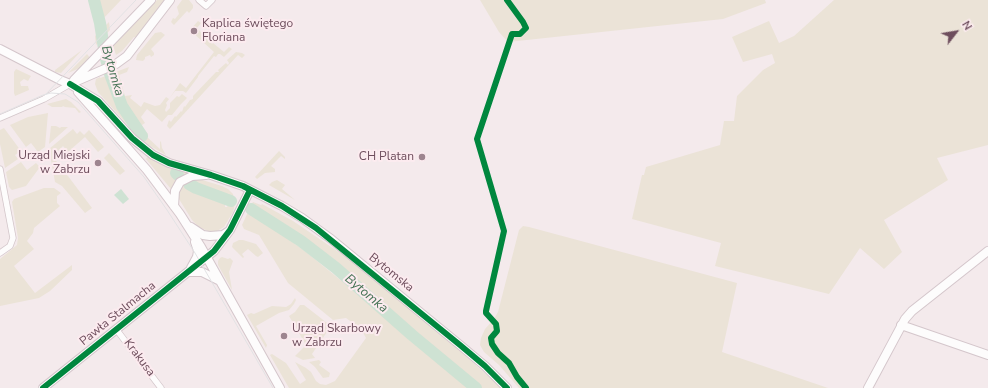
<!DOCTYPE html>
<meta charset="utf-8">
<style>
body{margin:0}
#map{position:relative;width:988px;height:388px;overflow:hidden;background:#f4eaec;font-family:"Nunito Sans",sans-serif}
canvas{display:block}
.north{position:absolute;left:936px;top:12px;width:40px;height:40px;-webkit-text-stroke:3px #fcebef;paint-order:stroke;rotate:59deg;font-size:11px;font-weight:700;line-height:16px;text-align:center;color:#6e4e5d}
.north::after{content:'';display:block;margin:auto;width:14px;height:18px;background:#6e4e5d;clip-path:polygon(50% 0,100% 100%,50% 72%,0 100%)}
</style>
<div id="map">
<canvas width="988" height="388"></canvas>
<div class="north">N</div>
</div>
<script>
const g = document.querySelector('canvas').getContext('2d');
g.lineJoin = 'round';
function fill(path, color) {
  g.fillStyle = color;
  g.fill(path, 'evenodd');
}
function toPath(rows) {
  const path = new Path2D();
  for (const r of rows) {
    path.moveTo(r[0], r[1]);
    for (let i = 2; i < r.length; i += 2) path.lineTo(r[i], r[i + 1]);
  }
  return path;
}
function trace(path, color, width, dash) {
  g.strokeStyle = color;
  g.lineWidth = width;
  g.lineCap = dash ? 'butt' : 'round';
  g.setLineDash(dash || []);
  g.stroke(path);
}
function label(font, color, halo, rows, align = 'center') {
  g.font = font + ' "Nunito Sans",sans-serif';
  g.lineWidth = 4;
  g.setLineDash([]);
  g.textBaseline = 'middle';
  g.strokeStyle = halo;
  g.fillStyle = color;
  for (const [text, x, y, turn = 0] of rows) {
    g.save();
    g.translate(x, y);
    g.rotate((+turn || 0) * Math.PI / 180);
    g.textAlign = isNaN(turn) ? turn : align;
    if (halo) g.strokeText(text, 0, 0);
    g.fillText(text, 0, 0);
    g.restore();
  }
}
fill(toPath([
 [97,0,121,0,103,19],
 [157,0,166,0,136,38,134,37,122,51,116,55,113,46],
 [182,0,189,0,193,5,193,8,189,13,187,11,174,25,171,22,173,18,175,19,179,14,177,7],
 [480,0,765,0,766,3,723,19,508,42,499,32],
 [834,0,988,0,988,145,937,158,948,180,884,220,902,252,884,269,860,248,829,294,715,266,721,243,632,219,642,175,644,175,646,167,720,145,724,121,734,121,737,96,763,70,775,63,772,54,743,62,732,37,769,21,779,43,794,36],
 [198,21,201,23,197,28,212,44,213,43,224,52,229,47,232,49,224,57,220,54,218,54,216,57,214,56,198,76,198,77,186,93,183,91,175,91,166,103,167,105,165,110,166,112,170,108,170,103,177,96,179,97,182,94,187,98,181,104,172,115,168,115,162,122,147,109,141,117,145,123,142,125,143,129,148,134,141,140,98,92,95,84,96,79,100,77,100,78,106,76,112,86,120,107,140,137,143,134,131,115,122,97,113,73,129,67,127,72,119,75,125,96,132,95,130,98,141,107,144,102,155,106,160,105,166,97,169,99,180,83,186,88,214,52,190,30],
 [109,22,110,30,96,45,95,36],
 [161,32,165,35,151,49,154,53,154,55,151,57,150,55,145,57,145,59,143,61,136,60,137,55,155,33],
 [82,50,61,73,55,72,55,70],
 [236,52,242,53,245,55,242,58,238,55,170,129,167,126,169,120,171,122,175,116,176,117,181,111,182,112,184,106,185,107,190,100,193,99,193,96,216,72,219,72,218,70,226,63,228,65,229,63,227,60],
 [87,54,91,59,80,68,68,73],
 [16,69,31,76,28,81,24,79,20,82,21,86,28,86,29,90,15,96,14,93,14,72],
 [66,99,71,102,81,112,79,113,75,108,65,107,63,106,62,107,52,107,47,104],
 [48,113,45,147,38,152,31,143,26,147,10,125,28,117],
 [51,126,56,126,60,128,61,127,68,127,49,144],
 [4,128,21,151,15,155,18,159,5,168,0,144,0,130],
 [73,129,77,134,80,131,84,135,89,130,104,147,98,152,85,137,68,152,63,146,53,156,64,173,68,176,92,208,85,213,62,186,55,182,49,149],
 [147,137,160,149,160,141,161,142,162,148,166,155,143,142],
 [279,151,285,157,285,159,281,156,271,166,275,169,275,172,265,173,257,179,255,177],
 [109,153,125,171,120,175,104,158],
 [148,156,163,164,187,172,188,173,177,180,173,188,171,189,146,159],
 [21,162,27,170,36,163,40,167,26,186,12,190,9,187,6,172],
 [199,179,222,186,228,189,233,194,235,204,233,212,224,227,217,231,208,231,199,227,192,220,179,199,178,196,179,188,188,180],
 [191,182,197,186,228,196,229,193,229,196,233,198,230,204,228,204,227,207,225,207,225,202,193,190,187,186],
 [277,180,285,185,282,189,295,200,269,185,272,182],
 [44,188,54,188,61,193,57,196,57,203,60,206,34,228,33,233,27,241,34,249,14,266,35,293,72,265,72,270,50,291,39,298,0,306,0,259,17,245,18,238,12,202,14,199],
 [253,202,261,205,262,204,293,221,352,261,467,357,501,388,480,388,316,250,298,236,251,205],
 [248,212,262,219,306,252,381,313,469,388,289,388,270,355,272,354,286,363,300,384,306,380,295,362,306,368,311,372,316,381,320,384,326,385,335,381,366,338,361,329,346,318,333,320,288,283,259,235,244,229,242,225],
 [523,226,529,227,737,283,722,352,828,388,519,388,499,365,484,352,480,345,481,338,485,329,494,319,498,312,519,230],
 [239,240,243,240,256,244,263,253,258,257,256,256,248,249,242,254,244,257,243,258,232,247,233,243],
 [222,257,228,259,230,258,233,261,229,272,232,290,218,265,218,261,220,258],
 [295,298,296,300,294,304,289,310,279,313,256,326,267,345,266,348,247,315,251,313,254,314,272,306,286,307,291,304],
 [300,305,304,305,331,326,312,354,315,358,303,360,295,356,306,345,289,316,295,312],
 [319,360,321,362,319,365,330,373,329,377,323,378,315,367,309,362]
]), '#ebe3d7');
fill(toPath([
 [121,189,129,199,123,204,114,195]
]), '#cee2d3');
trace(toPath([
 [94,0,100,23,105,55,110,74,122,106,142,136],
 [176,173,178,175],
 [189,184,196,188,231,201],
 [251,209,301,241,336,268,412,335,476,388]
]), '#cee2d3', 12);
const street = toPath([
 [199,0,206,6,212,0],
 [0,118,44,99,70,84],
 [0,169,13,238,10,246,0,253],
 [116,329,161,388]
]);
const secondary = toPath([
 [0,49,60,80,70,84,98,101,132,138,153,155,169,163,211,175,243,186,282,206,302,218,331,239,460,345,485,366,507,388],
 [74,80,151,0],
 [70,84,116,64,127,56,170,0],
 [78,92,147,170,180,214,201,247,280,388],
 [174,206,175,191,180,182,192,176,206,175],
 [191,227,203,235,210,236,223,235,229,231],
 [191,268,197,257,198,251,195,242],
 [188,272,202,272,218,280],
 [901,325,988,355],
 [43,388,214,251,230,230,250,190],
 [868,388,905,319,912,311,988,251]
]);
trace(street, '#d3c6ca', 7);
trace(secondary, '#d4c6cb', 10);
trace(street, '#fdfcfc', 5.5);
trace(secondary, '#fdfcfc', 8);
trace(toPath([
 [45,95,136,0],
 [0,114,43,95,51,93,65,94,78,102,144,177,167,210,195,253,273,388]
]), '#e2e2e4', 1);
trace(toPath([
 [507,0,523,22,526,28,520,34,512,34,477,139,504,231,486,311,486,313,496,324,497,331,491,338,492,344,498,353,509,363,517,377,526,388],
 [70,84,98,101,132,138,153,155,169,163,211,175,243,186,282,206,316,228,460,345,485,366,507,388],
 [43,388,214,251,230,230,250,190]
]), '#00873e', 6);
for (const [x, y, r, color] of [
 [194,31,4,"#9d858f"],
 [422,157,4,"#9d858f"],
 [98,163,4,"#9d858f"],
 [284,336,4,"#9d858f"]
]) {
  const dot = new Path2D();
  dot.arc(x, y, r, 0, 2 * Math.PI);
  g.fillStyle = color;
  g.fill(dot);
  trace(dot, '#fcebef', 1.5);
}
label('12px', '#6e4e5d', '#fcebef', [
 ["Kaplica świętego",202,24],
 ["Floriana",202,38],
 ["Urząd Miejski",90,156,"right"],
 ["w Zabrzu",90,170,"right"],
 ["CH Platan",414,157,"right"],
 ["Urząd Skarbowy",292,329],
 ["w Zabrzu",292,343]
], 'left');
label('12px', '#6e4e5d', '#fcebef', [
 ["Bytomska",391,273,39],
 ["Pawła Stalmacha",118,314,-39],
 ["Krakusa",139,358,53]
]);
label('italic 13px', '#447254', '#fcebef', [
 ["Bytomka",112,71,74],
 ["Bytomka",366,294,40]
]);
</script>
